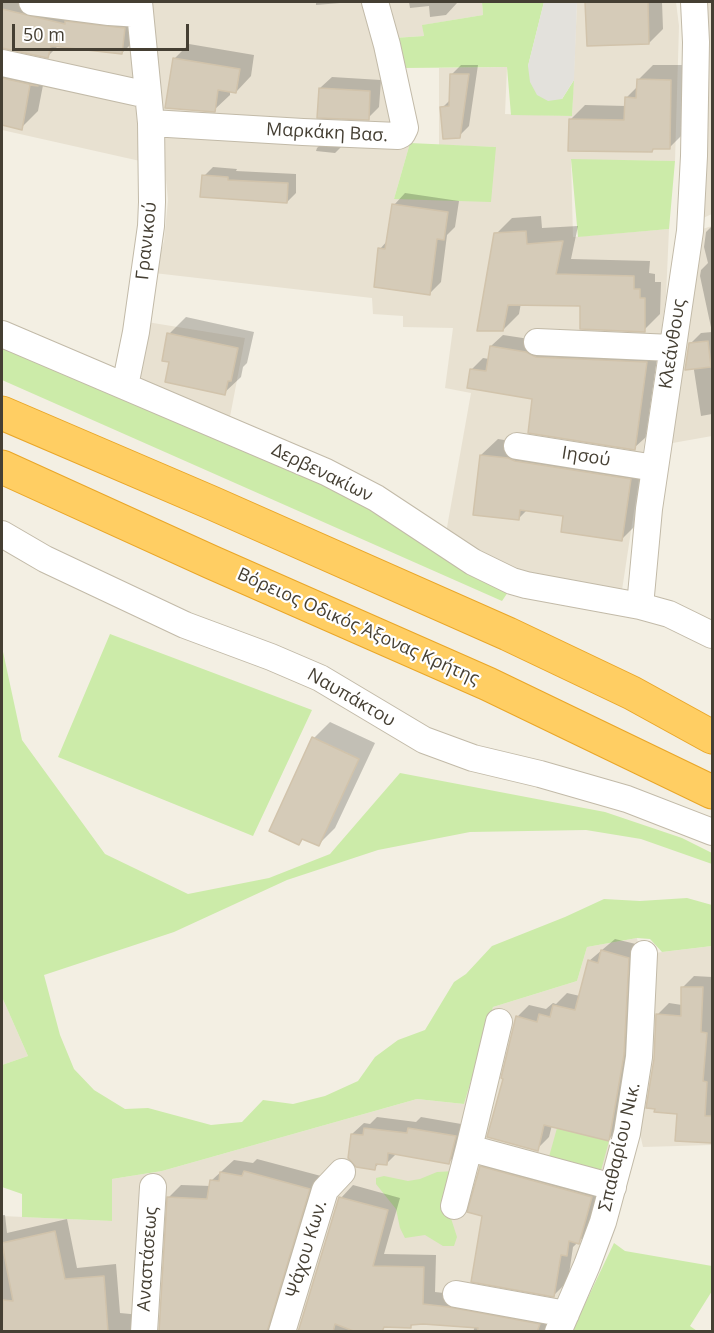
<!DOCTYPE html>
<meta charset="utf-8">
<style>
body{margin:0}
#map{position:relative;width:714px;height:1333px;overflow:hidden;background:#f3efe3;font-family:"Open Sans",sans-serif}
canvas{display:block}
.frame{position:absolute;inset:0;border:3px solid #453f33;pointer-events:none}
.scale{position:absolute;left:12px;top:24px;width:177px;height:27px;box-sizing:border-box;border:3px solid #453f33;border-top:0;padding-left:8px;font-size:18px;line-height:21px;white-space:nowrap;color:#453f33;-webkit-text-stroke:4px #fff;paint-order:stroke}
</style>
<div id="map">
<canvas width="714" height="1333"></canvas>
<div class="frame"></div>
<div class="scale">50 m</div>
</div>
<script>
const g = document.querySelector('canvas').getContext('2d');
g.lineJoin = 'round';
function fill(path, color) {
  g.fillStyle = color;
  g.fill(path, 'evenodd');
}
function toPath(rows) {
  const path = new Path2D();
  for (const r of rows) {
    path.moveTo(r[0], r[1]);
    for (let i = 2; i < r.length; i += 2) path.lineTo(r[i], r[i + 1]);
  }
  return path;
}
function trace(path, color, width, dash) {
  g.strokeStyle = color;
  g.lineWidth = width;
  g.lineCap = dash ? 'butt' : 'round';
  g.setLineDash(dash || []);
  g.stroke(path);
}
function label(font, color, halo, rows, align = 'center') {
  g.font = font + ' "Open Sans",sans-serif';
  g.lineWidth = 4.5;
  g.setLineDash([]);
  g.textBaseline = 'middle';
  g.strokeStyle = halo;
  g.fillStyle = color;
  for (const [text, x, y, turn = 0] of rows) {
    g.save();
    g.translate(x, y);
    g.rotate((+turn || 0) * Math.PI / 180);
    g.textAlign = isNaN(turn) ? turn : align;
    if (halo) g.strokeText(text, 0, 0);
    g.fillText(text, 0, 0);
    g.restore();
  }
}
fill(toPath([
 [2,2,128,2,140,161,2,130],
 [149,2,375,2,401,85,410,143,394,199,496,147,439,145,439,68,507,67,505,114,572,116,577,2,676,2,679,26,675,161,571,160,573,237,669,229,666,296,661,334,622,590,536,580,481,557,446,533,471,393,445,388,453,328,403,327,403,316,373,314,372,298,154,273,164,241,168,200],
 [385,2,482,2,483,15,423,25,424,36,394,38],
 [705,2,712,2,712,214,703,218,708,83],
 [712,226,712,436,667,444,693,232],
 [147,322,245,338,229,422,133,384],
 [637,938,639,949,634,1078,606,1177,548,1331,2,1332,2,1216,112,1221,112,1179,162,1171,417,1099,464,1104,493,1007,577,981,587,947],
 [712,946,712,1145,643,1147,637,1121,654,953],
 [2,997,28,1056,2,1065]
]), '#e8e1d1');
fill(toPath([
 [482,2,544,2,528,66,562,99,574,80,572,116,511,115,507,67,404,68,394,38,424,36,422,25,483,15],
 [410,143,496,147,491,202,394,199],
 [571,159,675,161,669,229,578,237],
 [2,345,257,452,364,503,508,592,502,601,2,380],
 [110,634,312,710,253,836,58,757],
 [2,647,22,740,105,854,188,894,269,878,330,854,400,773,605,812,682,838,712,853,712,864,641,839,586,830,470,832,378,850,287,880,174,932,44,975,60,1035,74,1069,94,1090,125,1109,148,1108,211,1125,242,1122,263,1100,293,1104,325,1096,358,1081,375,1057,398,1040,425,1030,454,982,466,974,492,946,565,917,604,899,640,901,687,898,712,905,712,946,662,952,650,939,637,938,587,947,577,981,493,1007,464,1104,417,1099,162,1171,112,1179,112,1221,22,1217,22,1194,2,1187,2,1065,28,1056,2,997],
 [557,1128,609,1141,599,1178,547,1164],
 [455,1171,448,1209,457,1237,454,1246,443,1246,425,1235,405,1238,400,1228,396,1209,376,1184,376,1178,384,1176,408,1181,420,1179,437,1172],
 [614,1243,625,1251,712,1266,712,1291,690,1326,697,1331,572,1331]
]), '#cceba9');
fill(toPath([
 [544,2,577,2,574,80,562,99,548,101,537,95,530,82,528,66]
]), '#e3e1dc');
fill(toPath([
 [2,2,33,2,132,17,133,42,122,53,58,46,48,56,2,47],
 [316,2,352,2,316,5],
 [409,2,457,2,457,3,446,15,430,17,429,6,410,8],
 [587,2,662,2,663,29,649,43,588,44],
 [189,44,254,55,251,76,236,92,230,91,230,95,214,110,174,59],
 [461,65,478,65,469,126,459,136,442,108,451,99,451,75],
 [653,65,685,65,684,133,669,148,655,147,652,151,570,120,585,105,626,106,626,98,638,86,638,80],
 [2,71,44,80,38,111,21,128,2,124],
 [332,77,381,80,379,107,368,118,320,88],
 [322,143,341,144,341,147,335,153,316,151,317,148],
 [213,167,237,169,236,171,296,174,296,193,287,202,204,176],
 [405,193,459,201,455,227,447,235,441,282,430,293,380,249,388,240,394,205],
 [541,216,542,228,578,226,571,259,650,261,649,273,655,274,655,282,661,282,660,314,644,330,582,304,521,303,519,314,503,330,496,234,512,218],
 [712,226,712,414,701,416,690,344,701,333,712,332,700,276,701,270,708,263,704,247,706,232],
 [186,317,254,332,247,363,243,367,241,377,224,393,171,361,169,334],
 [503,335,536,340,658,351,646,437,634,448,472,369,483,358,489,359,491,346],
 [498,439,647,463,639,522,622,539,565,514,528,509,519,518,481,455],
 [330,722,375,743,335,828,318,845,304,838,299,844,314,738],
 [615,939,640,945,620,1128,608,1140,552,1125,549,1137,537,1149,505,1078,517,1017,529,1005,546,1009,553,1003,556,1004,567,993,580,996,589,961],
 [694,976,712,977,712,1141,677,1139,678,1113,655,1059,658,1014,669,1003,682,1005,683,987],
 [377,1117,416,1122,421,1117,467,1125,460,1151,449,1162,397,1153,386,1164,380,1163,374,1168,352,1134,364,1123,370,1124],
 [495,1153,606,1183,593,1228,573,1247,568,1281,554,1295,484,1215,481,1167],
 [257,1159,321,1176,286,1332,161,1332,169,1197,181,1185,211,1186,212,1180,234,1160,253,1163],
 [353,1185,400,1198,384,1254,436,1255,435,1292,462,1295,551,1312,545,1330,473,1332,475,1326,414,1323,410,1327,362,1325,377,1332,299,1332,341,1198],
 [2,1215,5,1215,7,1233,67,1219,77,1268,116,1264,120,1313,141,1315,147,1332,2,1332]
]), '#0003');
const building = toPath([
 [585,2,648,2,649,44,587,46,585,2],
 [2,9,65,24,65,21,125,28,122,54,51,46,48,58,2,48,2,9],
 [173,58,240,69,236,93,218,90,215,112,165,108,173,58],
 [450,74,469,74,460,138,443,139,440,107,449,106,450,74],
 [2,78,38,86,30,85,22,130,2,125,2,78],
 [637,79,671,80,670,149,653,149,652,152,568,151,569,119,624,120,625,97,636,98,637,79],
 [319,88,370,91,369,120,317,118,319,88],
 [202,175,228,177,228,180,288,183,287,203,200,197,202,175],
 [392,204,448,212,444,240,437,239,430,295,374,287,378,248,385,249,392,204],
 [526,231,527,244,563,241,556,274,634,276,634,289,640,289,640,298,645,298,645,332,580,329,580,306,508,305,503,331,477,331,494,233,526,231],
 [167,333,238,348,231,381,228,381,225,395,165,382,169,362,162,361,167,333],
 [708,341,711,367,685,370,689,343,708,341],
 [490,346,526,352,536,357,647,362,635,450,528,433,532,399,467,388,470,369,486,371,490,346],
 [480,455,508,458,515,461,631,479,622,541,561,532,563,516,520,510,519,520,473,515,480,455],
 [312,737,359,759,319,846,302,839,299,845,269,831,312,737],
 [601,950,629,958,624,1055,609,1141,544,1125,538,1151,487,1137,503,1079,501,1078,516,1016,537,1022,539,1014,550,1017,553,1005,575,1010,588,960,598,963,601,950],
 [681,987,703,987,701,1032,707,1033,703,1081,707,1082,705,1116,712,1116,712,1143,675,1141,677,1114,654,1112,655,1109,646,1108,654,1059,656,1014,681,1016,681,987],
 [364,1128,407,1133,408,1128,456,1136,449,1164,388,1153,387,1165,376,1164,375,1170,356,1167,348,1158,351,1134,363,1135,364,1128],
 [480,1166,592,1197,579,1244,569,1241,567,1256,561,1255,554,1297,471,1282,482,1216,467,1212,480,1166],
 [244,1171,310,1189,267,1332,159,1332,167,1197,207,1199,210,1180,219,1181,220,1172,242,1176,244,1171],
 [339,1197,388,1210,373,1266,424,1267,423,1304,449,1307,540,1324,537,1332,477,1332,478,1328,423,1324,411,1325,411,1328,384,1327,382,1332,356,1332,335,1324,333,1332,298,1332,339,1197],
 [55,1231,65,1279,104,1276,108,1332,2,1332,3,1300,13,1301,2,1243,55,1231]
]);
fill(building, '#d5cbb8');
trace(building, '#d1c3ab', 1.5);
const street = toPath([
 [32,2,109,12,140,14],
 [694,2,696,42,694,156,690,231,649,509,640,606,669,614,712,635],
 [2,63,148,95],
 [151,123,303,132,398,136,402,134,405,128,387,45,375,2],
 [2,334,326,472,376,498,473,562,512,581,526,585,640,606],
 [537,342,672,348],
 [125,386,136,332,151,226,152,202,151,123,139,2],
 [517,446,655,468],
 [2,534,45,559,185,625,271,657,320,678,424,740,473,758,540,774,627,799,712,832],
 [499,1022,469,1148,613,1187],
 [454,1206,469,1148],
 [456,1294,566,1314],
 [144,1332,153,1187],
 [282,1332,325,1190,342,1172],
 [558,1332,587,1265,603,1222,627,1133,639,1057,644,954]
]);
const highway = toPath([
 [2,413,212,503,508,634,632,693,712,737],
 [2,467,211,562,488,684,712,792]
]);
trace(street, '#c2baa8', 28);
trace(highway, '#e9a628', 35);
trace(street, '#fff', 26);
trace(highway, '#ffce63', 33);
label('18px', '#453f33', '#fff', [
 ["Μαρκάκη Βασ.",327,133,3],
 ["Γρανικού",147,241,-84],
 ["Κλεάνθους",673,344,-81],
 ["Ιησού",586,457,9],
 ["Δερβενακίων",322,473,26],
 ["Βόρειος Οδικός Άξονας Κρήτης",358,627,24],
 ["Ναυπάκτου",351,698,30],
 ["Σπαθαρίου Νικ.",620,1147,-77],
 ["Ψάχου Κων.",307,1249,-73],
 ["Αναστάσεως",148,1259,-86]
]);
</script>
